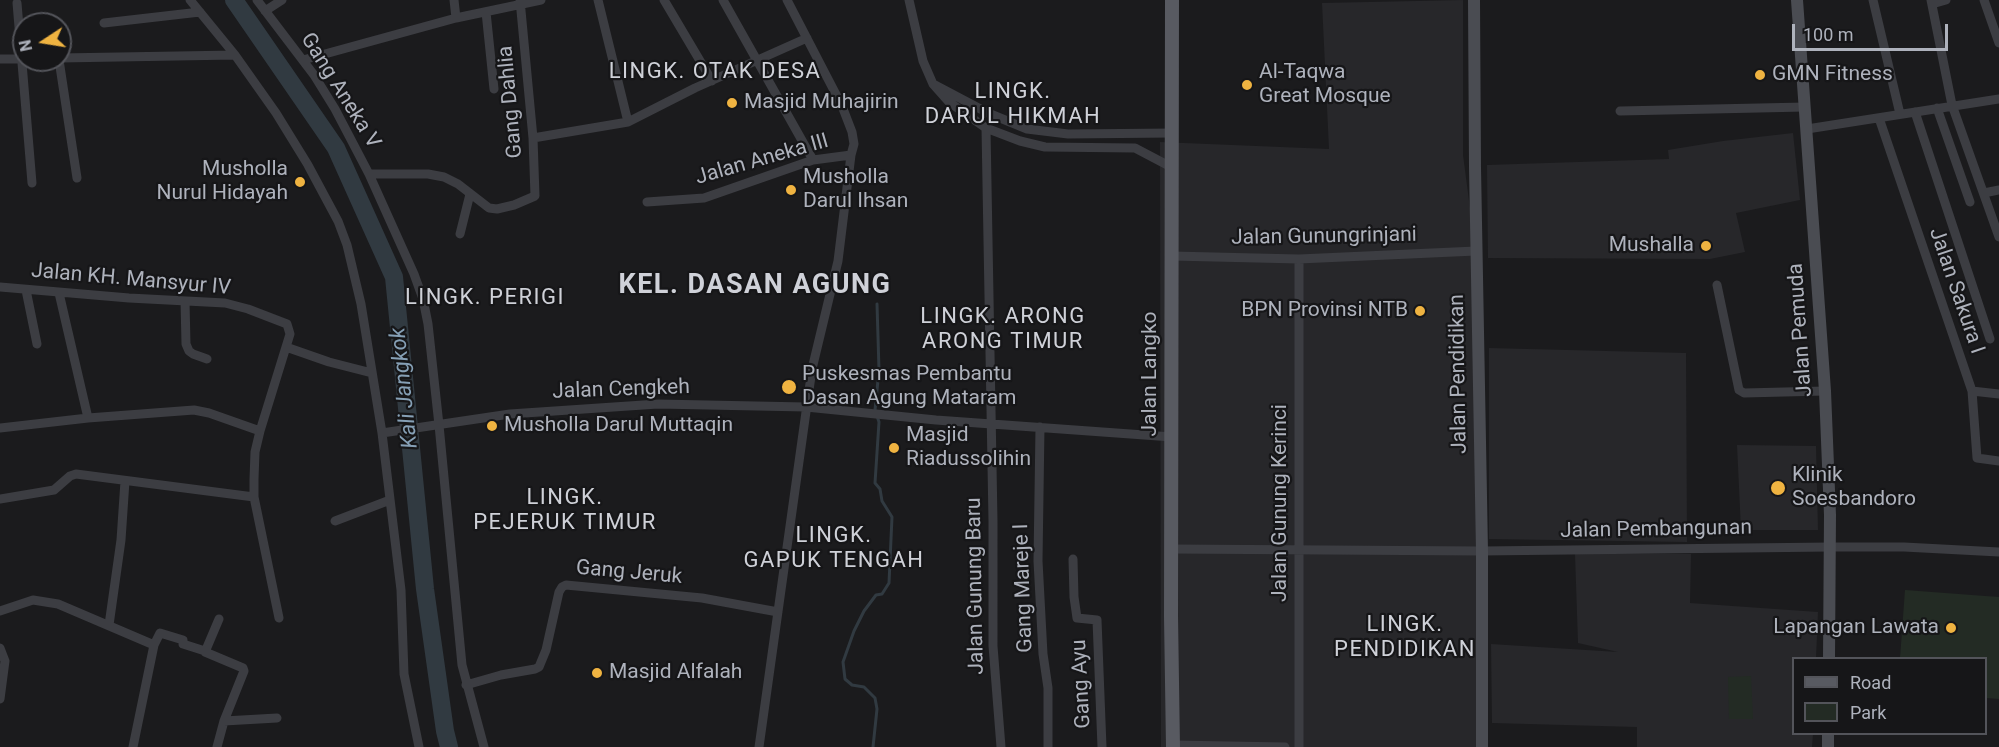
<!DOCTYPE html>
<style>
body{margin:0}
#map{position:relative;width:1999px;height:747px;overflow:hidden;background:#1b1b1d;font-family:Roboto,sans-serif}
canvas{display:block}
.legend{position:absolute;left:1792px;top:657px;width:195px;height:78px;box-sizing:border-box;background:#161618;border:2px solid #53545a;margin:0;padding:8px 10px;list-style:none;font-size:18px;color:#aeb2bc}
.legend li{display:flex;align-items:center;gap:12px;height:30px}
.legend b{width:30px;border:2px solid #53545a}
.north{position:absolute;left:12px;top:12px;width:60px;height:60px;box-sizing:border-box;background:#161618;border:2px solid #53545a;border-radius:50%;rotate:258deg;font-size:16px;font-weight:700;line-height:24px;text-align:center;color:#aeb2bc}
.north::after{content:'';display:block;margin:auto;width:21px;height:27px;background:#efb341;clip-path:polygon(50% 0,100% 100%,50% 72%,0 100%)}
.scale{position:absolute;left:1792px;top:24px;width:156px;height:27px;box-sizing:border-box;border:3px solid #aeb2bc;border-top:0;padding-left:8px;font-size:18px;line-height:21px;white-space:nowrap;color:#aeb2bc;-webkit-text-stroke:4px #161618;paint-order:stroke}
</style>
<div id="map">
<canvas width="1999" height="747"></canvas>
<ul class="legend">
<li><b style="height:8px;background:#585a61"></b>Road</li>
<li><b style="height:16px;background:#232b24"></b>Park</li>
</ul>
<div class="north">N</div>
<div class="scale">100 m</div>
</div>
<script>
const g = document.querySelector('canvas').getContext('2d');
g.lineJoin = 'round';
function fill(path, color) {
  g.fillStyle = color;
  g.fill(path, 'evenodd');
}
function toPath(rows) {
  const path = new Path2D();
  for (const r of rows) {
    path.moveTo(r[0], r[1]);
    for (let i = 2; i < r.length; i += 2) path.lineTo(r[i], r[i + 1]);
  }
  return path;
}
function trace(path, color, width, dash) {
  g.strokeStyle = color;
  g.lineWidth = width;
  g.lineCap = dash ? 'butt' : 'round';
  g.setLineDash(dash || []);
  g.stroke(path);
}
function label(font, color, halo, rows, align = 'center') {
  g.font = font + ' Roboto,sans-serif';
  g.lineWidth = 4.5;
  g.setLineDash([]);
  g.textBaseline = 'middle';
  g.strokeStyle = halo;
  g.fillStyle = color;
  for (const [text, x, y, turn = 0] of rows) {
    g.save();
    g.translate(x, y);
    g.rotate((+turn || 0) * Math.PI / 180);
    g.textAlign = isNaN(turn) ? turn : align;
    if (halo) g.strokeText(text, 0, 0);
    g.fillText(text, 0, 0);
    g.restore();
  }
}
fill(toPath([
 [1463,0,1463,155,1475,246,1478,747,1161,747,1160,142,1329,149,1322,3],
 [1793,133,1800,200,1736,213,1745,252,1710,259,1488,258,1487,165,1669,159,1668,150,1723,141],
 [1489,348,1686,353,1687,542,1489,539],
 [1737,445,1816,446,1818,530,1741,530],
 [1575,554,1691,554,1690,603,1818,612,1816,658,1794,658,1794,734,1813,734,1812,747,1637,747,1637,727,1492,723,1491,644,1618,652,1578,643]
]), '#27272a');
fill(toPath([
 [1905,590,1999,597,1999,699,1986,698,1986,658,1900,658],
 [1751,676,1753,719,1729,719,1728,677]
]), '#232b24');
trace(toPath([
 [873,747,877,709,875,698,864,687,852,685,845,679,843,662,854,631,864,611,876,595,882,594,889,583,892,517,882,501,880,489,875,483,879,422,875,410,879,370,877,304]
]), '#313a41', 3);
trace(toPath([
 [234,0,336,148,394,277,425,589,445,731,449,747]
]), '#313a41', 18);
trace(toPath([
 [190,0,235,55,276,113,308,165,338,221,347,245,361,304,382,433,401,590,404,674,419,747],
 [257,0,314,75,335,109,369,174,414,274,423,299,428,324,439,425,462,665,484,747],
 [454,0,456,18],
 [598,0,628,122],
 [664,0,712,81],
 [723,0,813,160],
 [909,0,923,61,933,84,949,102,986,128,1020,141,1045,147,1135,148,1173,168],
 [1873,0,1900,114],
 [1931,0,1952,105,1999,237],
 [1984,0,1999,43],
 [17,3,32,183],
 [1932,4,1946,0],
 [265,11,282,0],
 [486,12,494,89],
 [104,23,200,12],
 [60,58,235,55],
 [0,59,24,59],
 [59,60,77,178],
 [303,60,456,18,541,0],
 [935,85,988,113,1027,129,1068,134,1173,133],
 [1937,108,1970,202],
 [1620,111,1805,107],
 [1915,112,1990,339],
 [1879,118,1972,391,1977,458,1999,461],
 [986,128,993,521,993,646,1001,747],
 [1807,129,1999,99],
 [533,138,628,122,695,88,807,38],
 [369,174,428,174,444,177,458,184,489,208,497,209,514,205,535,196,533,138,520,0],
 [1984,193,1999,190],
 [647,202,704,198,813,160,851,155],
 [460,234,470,194],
 [1172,256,1299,259,1476,251],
 [1717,285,1739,390,1744,393,1825,391],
 [0,287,129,298,225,303,248,309,287,324,290,334,260,431,255,452,254,479,254,497,279,618],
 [26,290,37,344],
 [59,293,88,418],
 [185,301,186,344,189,351,193,354,207,359],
 [286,347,329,362,372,373],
 [1972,391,1999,394],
 [1040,427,1038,561,1043,654,1048,688,1048,747],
 [0,428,88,418,194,410,209,413,260,431],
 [382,433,510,414,658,404,806,407,936,420,1172,437],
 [0,499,54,490,70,476,76,474,254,497],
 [335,521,390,500],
 [1171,549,1482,551,1830,547,1904,547,1999,552],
 [1073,559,1074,597,1077,618,1097,620,1102,747],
 [0,611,33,600,58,604,154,645,133,747],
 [109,625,121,540,125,481],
 [154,645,160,633,183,640,183,644,205,651],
 [0,648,5,661,0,699],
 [466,685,501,675,535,669,539,667,546,650,559,592,562,587,566,585,702,598,778,612],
 [224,721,277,718],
 [1173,745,1285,747],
 [217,747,224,721,244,671,243,668,205,652,219,619],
 [759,747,812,369,838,261,851,155,854,144,852,132,842,106,787,0],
 [1299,747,1299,259]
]), '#3c3d42', 9);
trace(toPath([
 [1474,0,1475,167,1482,551,1482,747],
 [1797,0,1825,391,1830,515,1829,658],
 [1828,747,1828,734]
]), '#4a4c52', 12);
trace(toPath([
 [1172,0,1171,616,1173,747]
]), '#585a61', 14);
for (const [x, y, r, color] of [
 [1760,75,6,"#efb341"],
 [1247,85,6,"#efb341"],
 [732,103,6,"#efb341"],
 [300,182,6,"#efb341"],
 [791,190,6,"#efb341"],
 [1706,246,6,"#efb341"],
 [1420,311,6,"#efb341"],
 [789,387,8,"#efb341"],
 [492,426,6,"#efb341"],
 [894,448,6,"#efb341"],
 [1778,488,8,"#efb341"],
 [1951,628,6,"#efb341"],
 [597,673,6,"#efb341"]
]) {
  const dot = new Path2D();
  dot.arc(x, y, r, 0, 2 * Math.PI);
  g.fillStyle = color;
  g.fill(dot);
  trace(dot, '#161618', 2);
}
label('21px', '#aeb2bc', '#161618', [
 ["Al-Taqwa",1259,73],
 ["Great Mosque",1259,97],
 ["GMN Fitness",1772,75],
 ["Masjid Muhajirin",744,103],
 ["Musholla",288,170,"right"],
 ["Nurul Hidayah",288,194,"right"],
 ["Musholla",803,178],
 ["Darul Ihsan",803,202],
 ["Mushalla",1694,246,"right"],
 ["BPN Provinsi NTB",1408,311,"right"],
 ["Puskesmas Pembantu",802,375],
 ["Dasan Agung Mataram",802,399],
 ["Musholla Darul Muttaqin",504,426],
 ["Masjid",906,436],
 ["Riadussolihin",906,460],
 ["Klinik",1792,476],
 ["Soesbandoro",1792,500],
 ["Lapangan Lawata",1939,628,"right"],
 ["Masjid Alfalah",609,673]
], 'left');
label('21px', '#aeb2bc', '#161618', [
 ["Gang Aneka V",340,91,58],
 ["Gang Dahlia",511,102,-95],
 ["Jalan Aneka III",762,160,-16],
 ["Jalan Gunungrinjani",1324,237,-1],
 ["Jalan KH. Mansyur IV",131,280,5],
 ["Jalan Sakura I",1956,291,71],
 ["Jalan Pemuda",1801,330,-94],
 ["Jalan Langko",1151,374,-90],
 ["Jalan Pendidikan",1459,374,-91],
 ["Jalan Cengkeh",621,390,-2],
 ["Jalan Gunung Kerinci",1281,503,-90],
 ["Jalan Pembangunan",1656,530,-1],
 ["Gang Jeruk",629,573,5],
 ["Jalan Gunung Baru",976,586,-91],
 ["Gang Mareje I",1024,588,-92],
 ["Gang Ayu",1082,684,-93]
]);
g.letterSpacing = '1.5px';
label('22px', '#cfd1d8', '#161618', [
 ["LINGK. OTAK DESA",715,72],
 ["LINGK.",1013,92],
 ["DARUL HIKMAH",1013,117],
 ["LINGK. PERIGI",485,298],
 ["LINGK. ARONG",1003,317],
 ["ARONG TIMUR",1003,342],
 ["LINGK.",565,498],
 ["PEJERUK TIMUR",565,523],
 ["LINGK.",834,536],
 ["GAPUK TENGAH",834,561],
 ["LINGK.",1405,625],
 ["PENDIDIKAN",1405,650]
]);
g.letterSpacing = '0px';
label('italic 22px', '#86a0b6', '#161618', [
 ["Kali Jangkok",405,388,-96]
]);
g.letterSpacing = '1.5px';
label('bold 27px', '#cfd1d8', '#161618', [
 ["KEL. DASAN AGUNG",755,286]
]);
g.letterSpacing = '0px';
</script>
